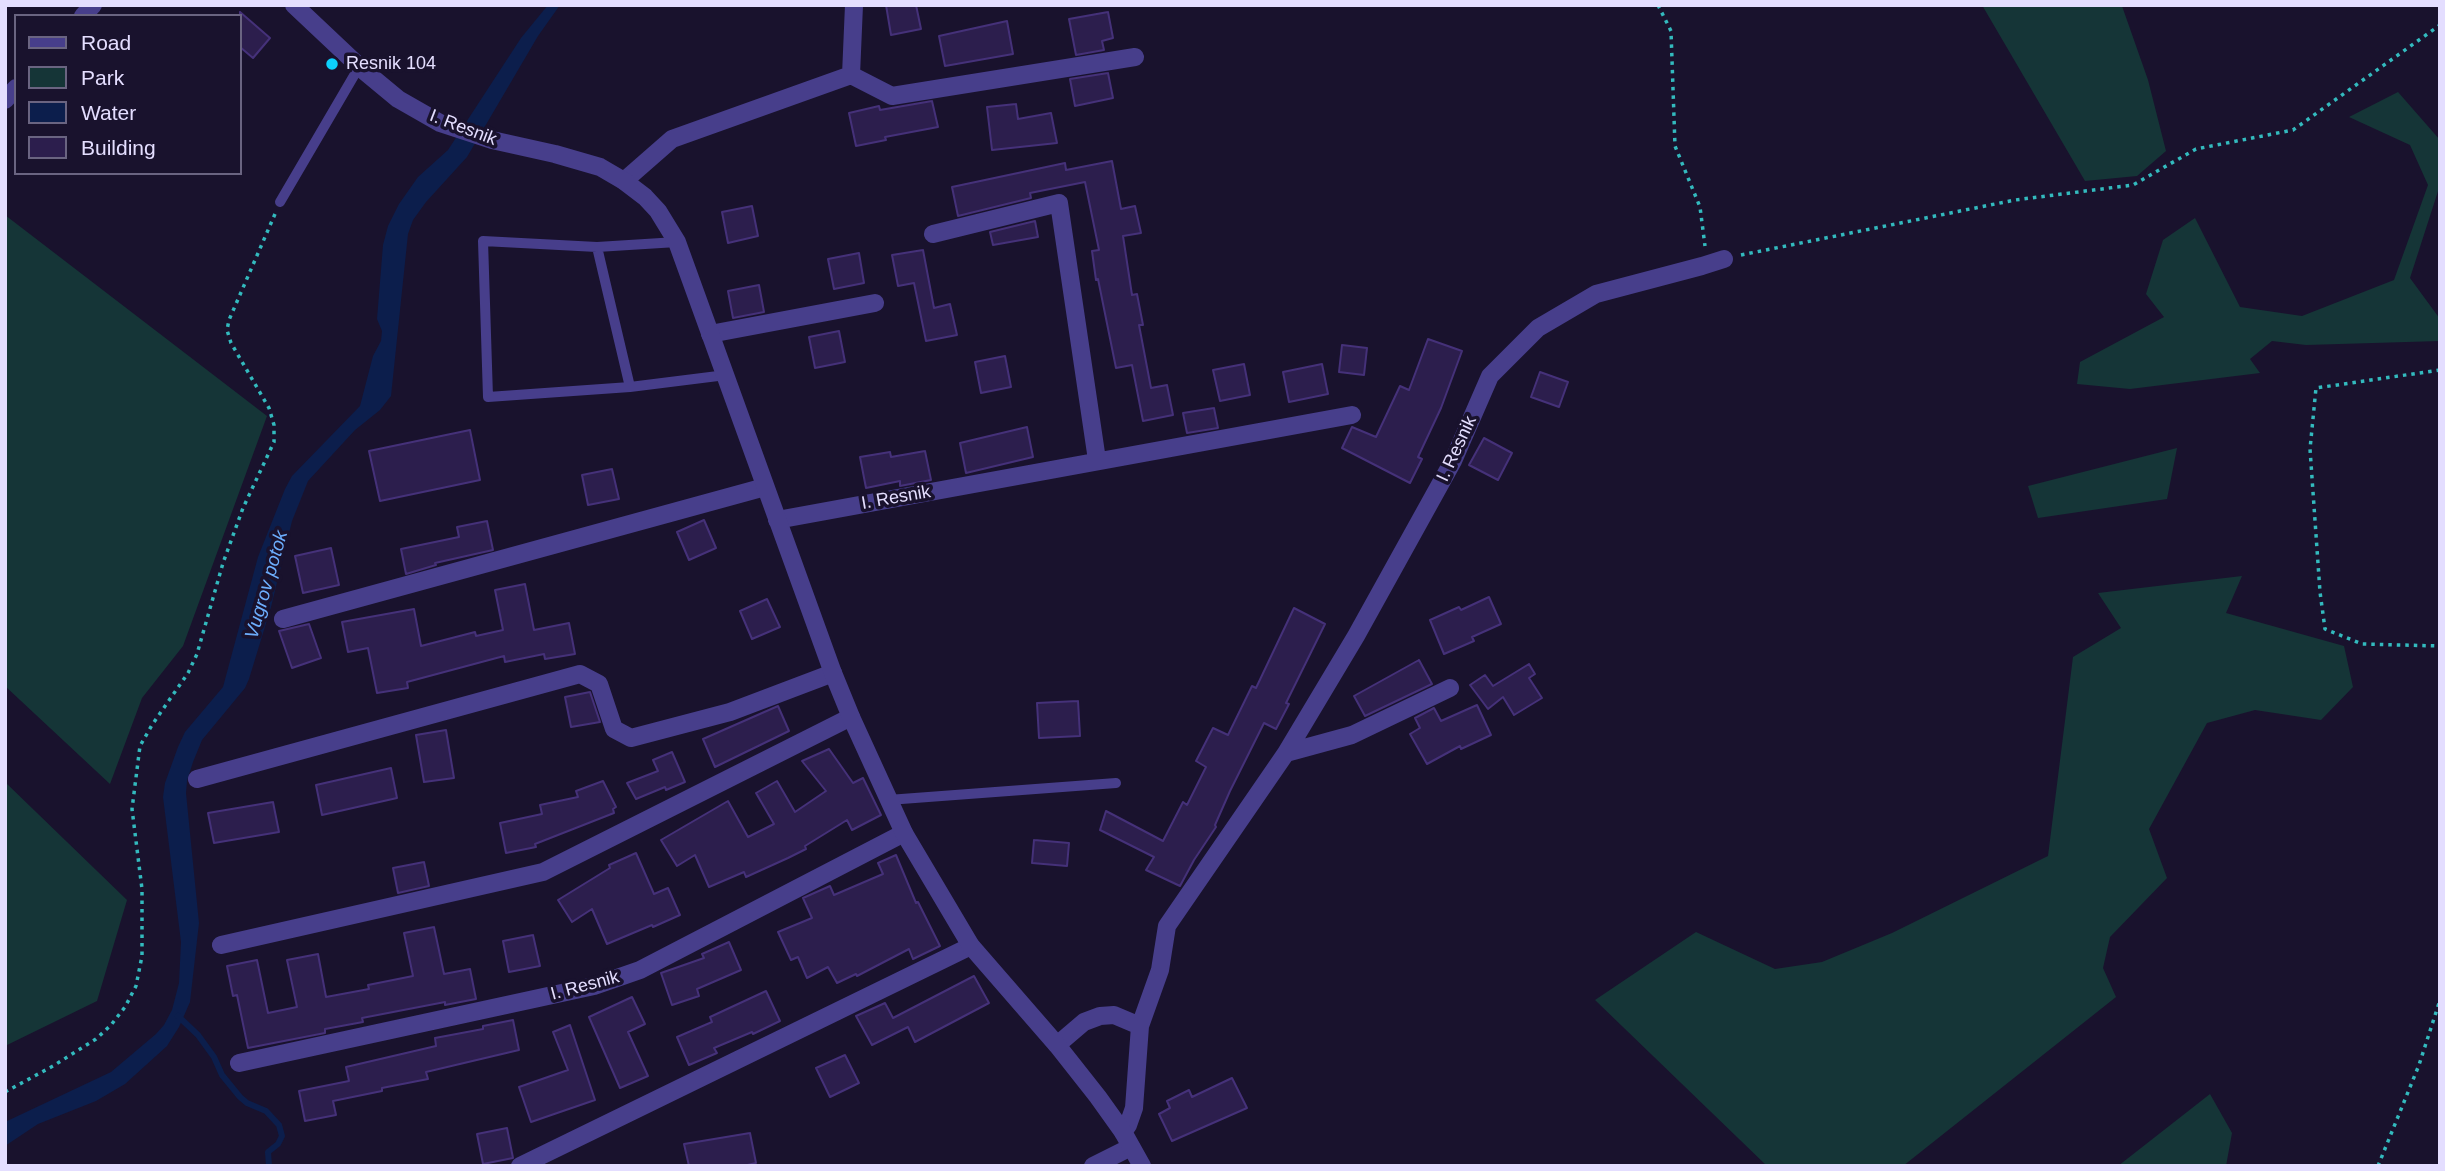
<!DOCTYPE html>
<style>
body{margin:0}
#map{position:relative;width:2445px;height:1171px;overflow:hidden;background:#19122d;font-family:Arial,sans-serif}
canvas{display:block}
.frame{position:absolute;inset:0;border:7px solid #e4deff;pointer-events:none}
.legend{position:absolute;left:14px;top:14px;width:228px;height:161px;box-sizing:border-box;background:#19122d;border:2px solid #6a6481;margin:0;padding:9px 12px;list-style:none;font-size:21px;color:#e4deff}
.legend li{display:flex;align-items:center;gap:14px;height:35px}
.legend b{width:35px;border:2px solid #6a6481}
</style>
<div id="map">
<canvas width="2445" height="1171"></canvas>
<div class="frame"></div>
<ul class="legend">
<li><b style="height:9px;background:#473e8b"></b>Road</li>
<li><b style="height:19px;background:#153537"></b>Park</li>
<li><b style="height:19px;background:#0c1e4c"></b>Water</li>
<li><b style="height:19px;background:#2c1e4d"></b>Building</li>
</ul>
</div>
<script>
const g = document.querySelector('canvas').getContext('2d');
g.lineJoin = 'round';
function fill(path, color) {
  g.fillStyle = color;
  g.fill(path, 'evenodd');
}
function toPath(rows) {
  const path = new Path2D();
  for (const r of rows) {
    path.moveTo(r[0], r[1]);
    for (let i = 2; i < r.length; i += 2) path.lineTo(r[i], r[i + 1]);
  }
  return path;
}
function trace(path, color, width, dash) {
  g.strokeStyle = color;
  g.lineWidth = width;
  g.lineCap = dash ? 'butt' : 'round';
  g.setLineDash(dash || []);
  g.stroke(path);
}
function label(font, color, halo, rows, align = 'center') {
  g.font = font + ' Arial,sans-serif';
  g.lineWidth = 7;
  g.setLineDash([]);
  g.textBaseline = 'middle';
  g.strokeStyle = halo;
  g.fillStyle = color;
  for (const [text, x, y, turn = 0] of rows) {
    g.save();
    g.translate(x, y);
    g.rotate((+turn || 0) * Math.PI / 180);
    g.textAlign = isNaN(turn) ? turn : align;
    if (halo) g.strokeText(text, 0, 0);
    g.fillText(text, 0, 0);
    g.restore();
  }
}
fill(toPath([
 [1982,5,2122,6,2148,80,2166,151,2137,176,2085,181],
 [2398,92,2440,140,2440,185,2410,278,2440,319,2440,341,2306,345,2272,341,2250,359,2260,373,2130,389,2077,384,2080,362,2164,317,2146,294,2163,240,2195,218,2240,307,2302,316,2394,280,2428,185,2410,145,2349,117],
 [5,215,267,416,183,646,142,698,110,784,5,686],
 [2177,448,2167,499,2038,518,2028,486],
 [2242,576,2226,613,2344,646,2353,687,2321,720,2255,710,2207,723,2149,829,2167,878,2110,937,2103,968,2116,997,1903,1166,1767,1166,1595,1000,1696,932,1775,969,1822,962,1892,933,2048,856,2073,657,2121,628,2098,593],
 [5,782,127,900,97,1001,5,1046],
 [2210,1094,2232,1133,2226,1166,2118,1166]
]), '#153537');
fill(toPath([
 [548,5,560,5,538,36,467,157,426,202,413,220,408,234,391,396,380,410,355,430,308,481,292,521,271,607,249,679,245,688,202,740,193,762,187,781,186,793,199,923,190,1002,179,1027,167,1046,125,1084,96,1101,38,1124,5,1146,5,1122,111,1072,156,1034,164,1025,172,1010,179,983,181,942,163,797,165,783,178,747,185,732,223,687,258,557,285,489,292,476,360,406,373,356,381,341,382,331,377,319,383,245,388,226,399,204,418,177,448,150,521,38]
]), '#0c1e4c');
trace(toPath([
 [178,1016,198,1035,214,1057,222,1075,240,1097,247,1103,266,1111,279,1125,282,1136,278,1144,268,1152,269,1166]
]), '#0c1e4c', 6);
const building = toPath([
 [886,5,916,5,921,29,891,35,886,5],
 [240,12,270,38,253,58,240,47,240,12],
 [1108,12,1113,38,1102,41,1104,50,1076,55,1069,19,1108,12],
 [1007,21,1013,54,945,66,939,36,1007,21],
 [1108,73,1113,98,1075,106,1070,79,1108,73],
 [932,101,938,127,885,137,886,140,856,146,849,113,879,106,880,110,932,101],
 [1016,104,1018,119,1051,113,1057,143,992,150,987,107,1016,104],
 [1112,161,1121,209,1135,206,1141,233,1123,236,1132,295,1137,294,1143,325,1139,325,1151,388,1167,385,1173,415,1143,421,1132,365,1116,368,1098,279,1096,280,1092,251,1099,250,1085,182,1030,193,1031,198,958,216,952,187,1065,163,1066,170,1112,161],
 [752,206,758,236,728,243,722,212,752,206],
 [1035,221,1038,237,993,245,990,232,1035,221],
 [923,250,934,308,950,304,957,335,926,341,914,283,898,286,892,255,923,250],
 [859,253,864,283,834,289,828,259,859,253],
 [759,285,764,312,733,318,728,291,759,285],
 [839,331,845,362,815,368,809,337,839,331],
 [1428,339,1462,351,1441,408,1418,457,1422,459,1410,483,1342,448,1352,427,1376,437,1400,386,1409,390,1428,339],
 [1342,345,1367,348,1364,375,1339,372,1342,345],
 [1005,356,1011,387,981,393,975,362,1005,356],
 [1244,364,1250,395,1220,401,1213,370,1244,364],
 [1322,364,1328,394,1289,402,1283,372,1322,364],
 [1540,372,1568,382,1559,407,1531,397,1540,372],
 [1214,408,1218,428,1187,433,1183,413,1214,408],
 [1027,427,1033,457,966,473,960,443,1027,427],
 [470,430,480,480,380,501,369,451,470,430],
 [1484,438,1512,453,1498,480,1469,465,1484,438],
 [925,451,931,480,900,486,900,481,866,488,860,457,890,452,891,457,925,451],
 [612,469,619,499,588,505,582,475,612,469],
 [704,520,716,548,689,560,677,532,704,520],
 [487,521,493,550,435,563,436,565,406,574,401,549,459,537,457,527,487,521],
 [331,548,339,585,303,593,295,556,331,548],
 [525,584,534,630,569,623,575,654,545,659,544,654,505,662,504,656,407,682,408,688,377,693,368,648,348,652,342,622,414,609,421,646,475,632,476,636,503,630,495,590,525,584],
 [1489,597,1501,624,1472,637,1474,641,1444,654,1430,620,1459,607,1461,610,1489,597],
 [767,599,780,627,752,639,740,611,767,599],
 [1294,608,1325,624,1286,703,1289,704,1276,729,1264,723,1230,791,1215,825,1216,827,1194,860,1180,886,1146,870,1154,857,1100,830,1106,811,1163,841,1183,802,1187,805,1206,767,1196,761,1213,728,1228,735,1252,686,1256,688,1294,608],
 [309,624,321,658,292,668,279,631,309,624],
 [1419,660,1432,684,1365,716,1354,696,1419,660],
 [1529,664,1535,674,1529,678,1542,698,1514,715,1503,697,1488,709,1470,685,1485,675,1493,686,1529,664],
 [590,692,600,722,571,727,565,697,590,692],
 [1078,701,1080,736,1039,738,1037,703,1078,701],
 [1477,705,1491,735,1461,749,1460,746,1427,764,1410,734,1420,728,1415,718,1434,708,1441,721,1477,705],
 [778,706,789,731,715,767,703,739,778,706],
 [446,730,454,778,424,782,416,735,446,730],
 [829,749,853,783,863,778,881,815,852,830,847,820,805,846,806,849,788,858,746,877,744,872,709,887,695,855,677,866,661,840,728,801,748,837,774,824,756,793,777,781,795,812,826,791,802,761,829,749],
 [672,752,685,782,666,790,665,787,636,799,627,783,658,771,653,760,672,752],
 [391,768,397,798,322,815,316,785,391,768],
 [603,781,616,807,613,809,614,813,535,844,536,847,506,853,500,823,542,814,540,805,578,797,576,791,603,781],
 [273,802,279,832,214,843,208,813,273,802],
 [1034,840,1069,843,1067,866,1032,863,1034,840],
 [636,853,654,894,668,888,680,915,653,927,652,925,607,944,592,909,572,922,558,900,610,868,609,865,636,853],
 [896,855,916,903,918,902,940,946,913,959,909,949,857,976,856,974,837,983,828,967,807,978,798,957,791,960,778,932,812,918,803,898,830,886,834,895,883,874,878,863,896,855],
 [424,862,429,886,398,893,393,868,424,862],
 [434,927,444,974,470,969,476,999,445,1005,445,1002,362,1018,363,1022,325,1029,325,1033,248,1048,237,995,233,996,227,966,257,960,268,1013,297,1007,287,960,318,954,326,997,369,989,368,985,413,976,404,933,434,927],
 [533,935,540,966,509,972,503,941,533,935],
 [729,942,741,970,697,989,699,996,672,1005,661,973,704,958,702,954,729,942],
 [974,976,989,1003,915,1042,908,1027,872,1045,856,1016,885,1003,893,1018,974,976],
 [766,991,780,1021,753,1034,752,1032,714,1048,717,1053,689,1065,677,1037,712,1022,710,1017,766,991],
 [632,997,645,1024,628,1032,648,1076,620,1088,589,1017,632,997],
 [513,1020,519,1050,426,1072,428,1079,382,1088,382,1091,333,1101,336,1115,305,1121,299,1091,349,1081,346,1067,436,1046,435,1038,483,1029,483,1026,513,1020],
 [570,1025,595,1100,531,1122,519,1087,568,1070,553,1032,570,1025],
 [845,1055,859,1083,830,1097,816,1068,845,1055],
 [1232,1078,1247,1108,1172,1141,1159,1114,1170,1108,1167,1101,1189,1090,1192,1097,1232,1078],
 [507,1128,513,1158,483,1164,477,1134,507,1128],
 [750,1133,756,1163,743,1166,689,1166,684,1144,750,1133]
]);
fill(building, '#2c1e4d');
trace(building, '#453179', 2);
trace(toPath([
 [1658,5,1671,31,1675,146,1700,207,1705,246],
 [1741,255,2015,200,2133,185,2196,149,2293,130,2440,25],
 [2440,370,2316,388,2310,449,2320,592,2325,629,2362,644,2440,646],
 [5,1092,53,1066,96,1039,111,1025,125,1007,136,986,142,956,142,889,132,809,140,746,152,725,188,673,197,654,223,563,243,508,274,442,274,425,269,408,231,343,227,330,229,320,275,214],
 [2378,1166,2419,1065,2440,1000]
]), '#33babe', 3.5, [3.5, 5]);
trace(toPath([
 [280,202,359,67],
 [677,242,597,247,483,241,488,397,630,387,726,375],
 [597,247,630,387],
 [888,800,1116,783]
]), '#473e8b', 10);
trace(toPath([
 [83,16,93,5],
 [851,75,854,5],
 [5,100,16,88],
 [624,181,672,139,851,75,892,96,1135,57],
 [933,234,1059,203,1097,460],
 [710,334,875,303],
 [777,520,1352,415],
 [283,619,765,487],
 [1286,753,1352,735,1450,688],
 [197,779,580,674,599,684,614,729,631,738,730,712,833,673],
 [221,945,543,872,851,717],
 [1057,1045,1084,1022,1100,1016,1114,1015,1140,1026],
 [239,1063,594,986,640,970,904,833],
 [1123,1132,1128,1125,1134,1108,1140,1026,1160,970,1167,926,1286,753,1356,636,1453,461,1490,376,1538,328,1596,294,1702,266,1724,259],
 [520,1166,971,946],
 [1093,1166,1131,1147]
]), '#473e8b', 18);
trace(toPath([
 [294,5,363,70,398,99,440,123,492,140,555,154,600,167,624,181,645,197,658,211,677,242,833,673,851,717,904,833,971,946,1057,1045,1098,1097,1123,1132,1142,1166]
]), '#473e8b', 18);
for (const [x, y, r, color] of [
 [332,64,7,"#0dd0fc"]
]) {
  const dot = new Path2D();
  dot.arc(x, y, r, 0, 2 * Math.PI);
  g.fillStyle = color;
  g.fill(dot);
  trace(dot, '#19122d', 2.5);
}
label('18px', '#e4deff', '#19122d', [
 ["Resnik 104",346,64]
], 'left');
label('18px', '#e4deff', '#19122d', [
 ["I. Resnik",463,128,21],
 ["I. Resnik",1457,449,-65],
 ["I. Resnik",896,498,-10],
 ["I. Resnik",585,986,-15]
]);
label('italic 19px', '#6daefd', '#19122d', [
 ["Vugrov potok",267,585,-74]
]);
</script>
